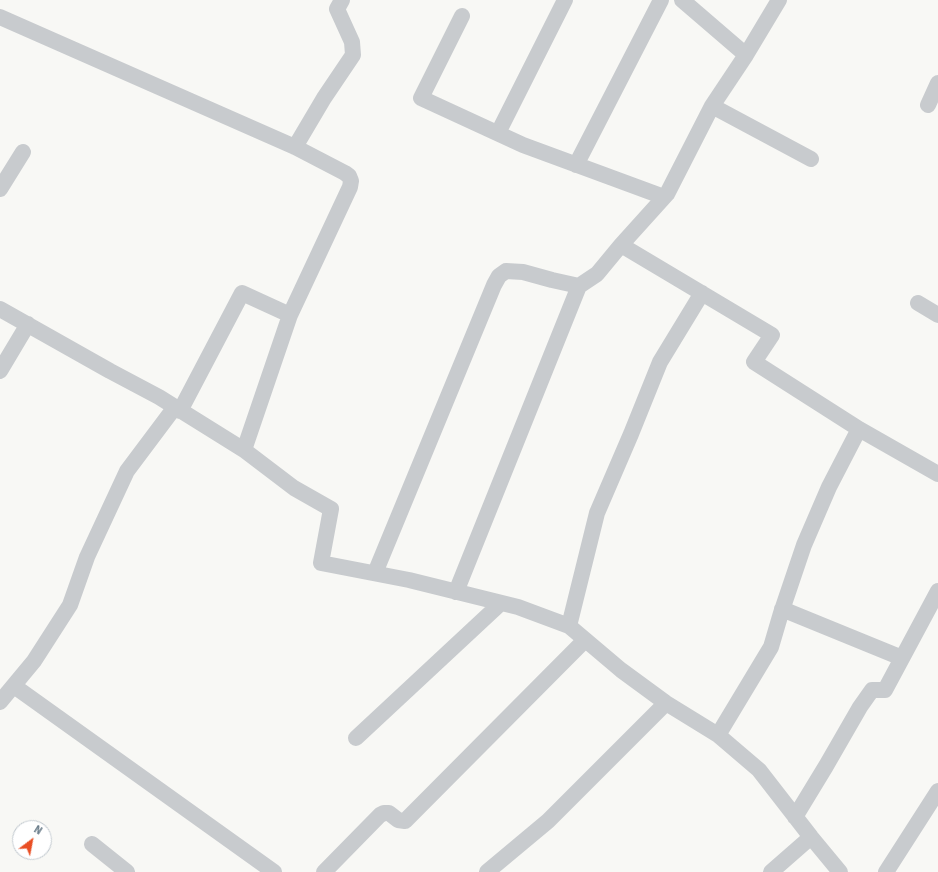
<!DOCTYPE html>
<style>
body{margin:0}
#map{position:relative;width:938px;height:872px;overflow:hidden;background:#f8f8f5;font-family:"Source Sans 3",sans-serif}
canvas{display:block}
.north{position:absolute;left:12px;top:820px;width:40px;height:40px;box-sizing:border-box;background:#fff;border:1px solid #c2c9cf;border-radius:50%;rotate:32deg;font-size:11px;font-weight:700;line-height:16px;text-align:center;color:#667987}
.north::after{content:'';display:block;margin:auto;width:14px;height:18px;background:#e94e23;clip-path:polygon(50% 0,100% 100%,50% 72%,0 100%)}
</style>
<div id="map">
<canvas width="938" height="872"></canvas>
<div class="north">N</div>
</div>
<script>
const g = document.querySelector('canvas').getContext('2d');
g.lineJoin = 'round';
function toPath(rows) {
  const path = new Path2D();
  for (const r of rows) {
    path.moveTo(r[0], r[1]);
    for (let i = 2; i < r.length; i += 2) path.lineTo(r[i], r[i + 1]);
  }
  return path;
}
function trace(path, color, width, dash) {
  g.strokeStyle = color;
  g.lineWidth = width;
  g.lineCap = dash ? 'butt' : 'round';
  g.setLineDash(dash || []);
  g.stroke(path);
}
trace(toPath([
 [462,16,421,98,523,145,664,197],
 [0,17,295,147,345,173,349,176,351,181,350,187,290,315,244,450],
 [746,55,779,0],
 [928,105,938,83],
 [712,106,811,159],
 [498,133,565,0],
 [295,147,324,98,353,55,352,42,337,9,342,0],
 [576,165,661,0],
 [0,189,23,152],
 [621,245,772,335,754,362,859,429,938,474],
 [918,303,938,315],
 [0,309,110,371,159,397,175,407,244,450,294,488,331,509,321,563,409,580,518,607,569,626,621,670,666,703,718,735,759,770,811,837,840,872],
 [0,371,28,324],
 [180,411,242,293,290,315],
 [375,573,494,285,499,276,506,271,523,272,552,280,579,286,597,274,621,245,667,194,712,106,746,55,682,0],
 [456,592,579,286],
 [782,609,902,658],
 [569,626,597,513,631,434,660,362,702,293],
 [14,686,274,872],
 [0,702,34,661,70,605,87,557,127,471,175,407],
 [718,735,771,647,781,613,804,545,829,487,859,429],
 [356,738,501,603],
 [795,817,826,766,860,707,872,690,885,690,938,591],
 [92,844,127,872],
 [324,872,380,815,384,813,389,813,398,820,405,821,585,640],
 [487,872,548,821,666,703],
 [771,872,811,837],
 [886,872,938,791]
]), '#c8cbce', 16);
</script>
